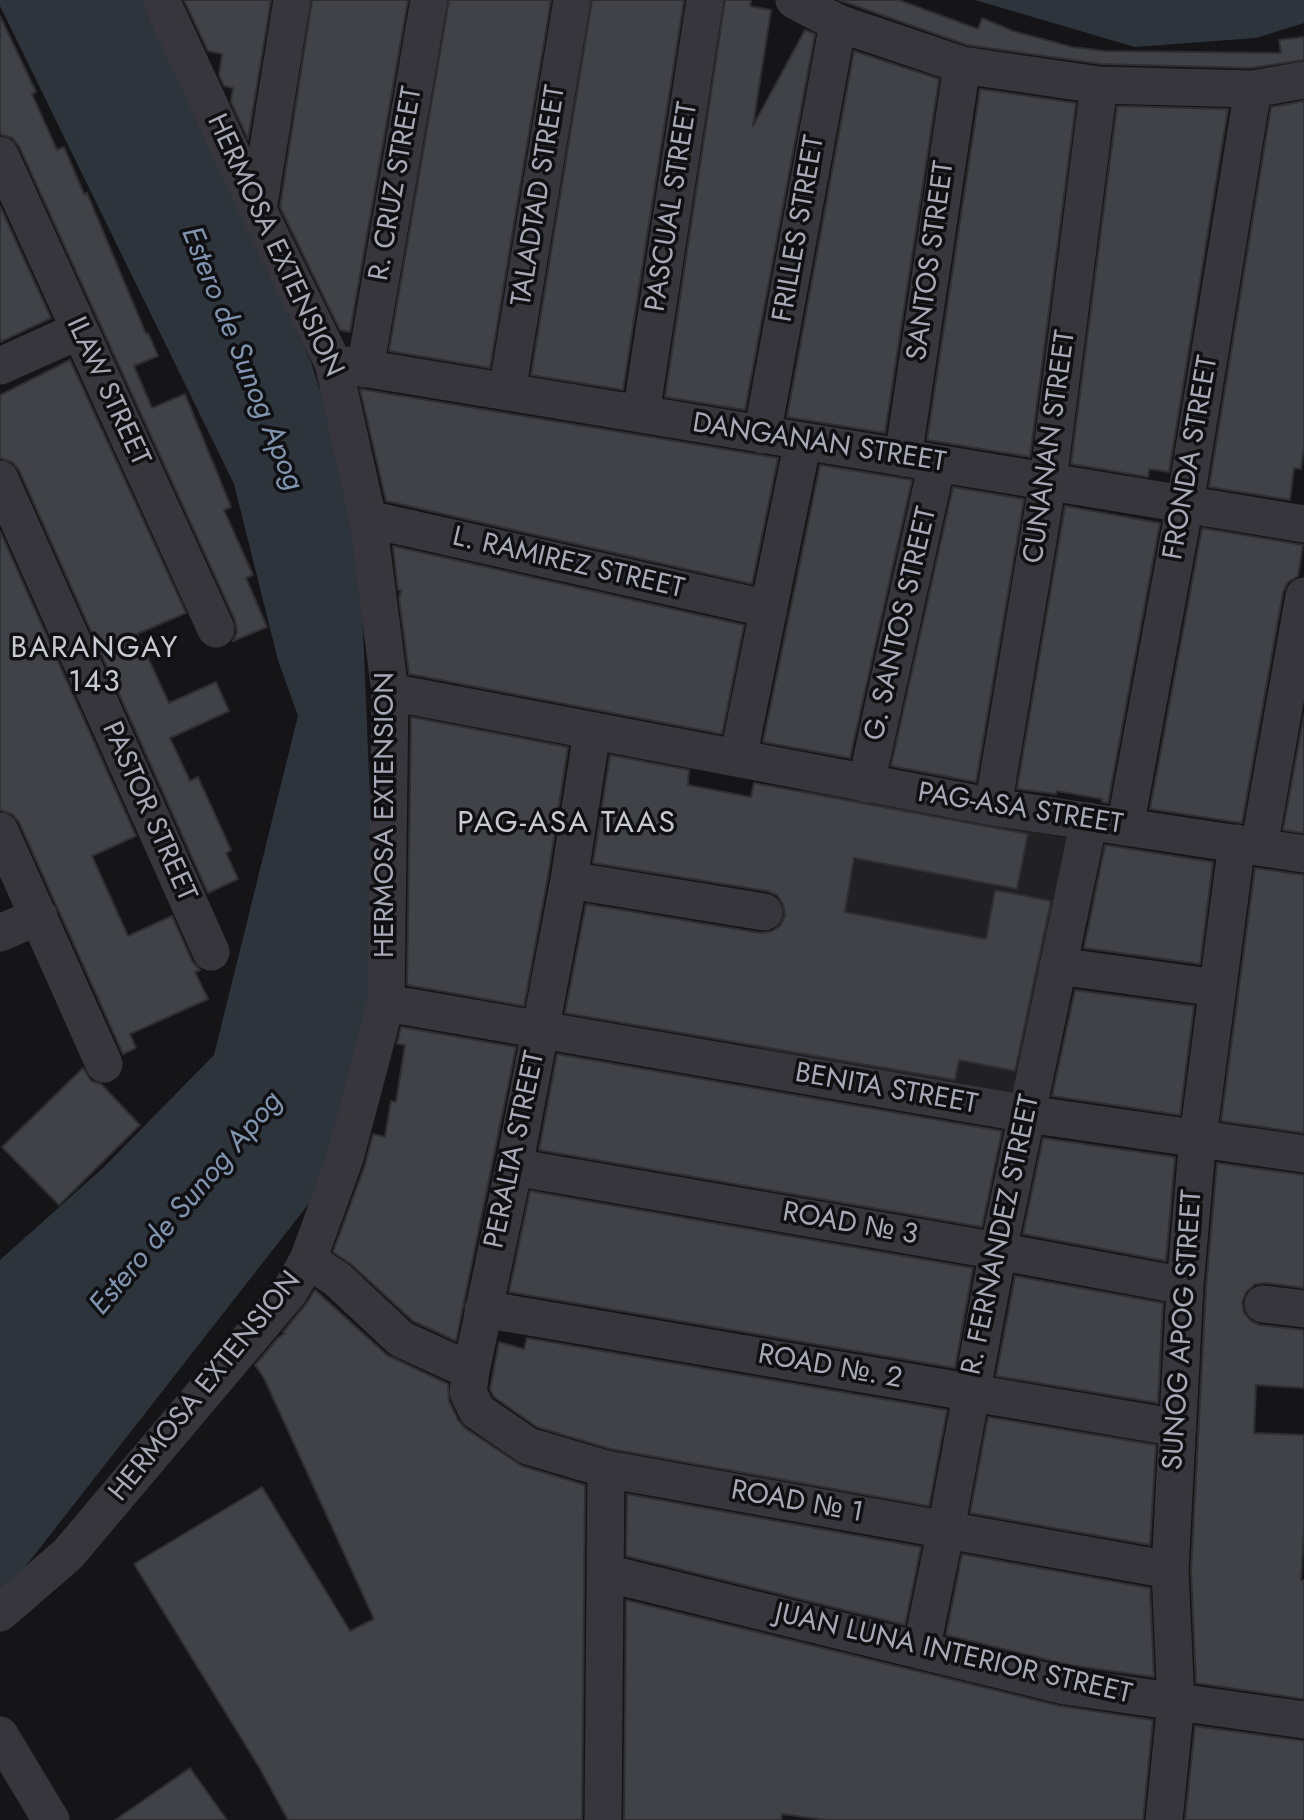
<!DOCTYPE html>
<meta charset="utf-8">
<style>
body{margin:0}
canvas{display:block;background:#151517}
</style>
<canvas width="1304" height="1820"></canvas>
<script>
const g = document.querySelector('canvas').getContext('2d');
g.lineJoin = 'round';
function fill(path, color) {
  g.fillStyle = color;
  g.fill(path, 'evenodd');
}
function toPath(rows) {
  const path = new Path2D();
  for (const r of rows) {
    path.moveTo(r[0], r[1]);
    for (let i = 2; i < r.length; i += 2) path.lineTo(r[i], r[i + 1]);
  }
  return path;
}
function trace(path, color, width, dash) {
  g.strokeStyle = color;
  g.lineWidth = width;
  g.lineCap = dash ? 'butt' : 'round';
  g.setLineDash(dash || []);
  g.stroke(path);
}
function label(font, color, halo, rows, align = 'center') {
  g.font = font + ' Jost,sans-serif';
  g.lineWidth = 7;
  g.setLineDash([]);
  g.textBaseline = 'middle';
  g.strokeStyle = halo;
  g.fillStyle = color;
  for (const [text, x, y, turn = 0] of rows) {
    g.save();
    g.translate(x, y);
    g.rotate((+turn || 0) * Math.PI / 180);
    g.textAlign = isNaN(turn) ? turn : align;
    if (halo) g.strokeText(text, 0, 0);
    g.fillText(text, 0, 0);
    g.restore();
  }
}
fill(toPath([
 [802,788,1068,838,1015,1097,752,1047]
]), '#212124');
fill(toPath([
 [0,0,147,0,311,362,358,512,378,989,325,1183,0,1599,0,1260,103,1168,214,1055,298,716,278,660,234,484,0,6],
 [975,0,1304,0,1304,23,1256,38,1135,47]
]), '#2d343c');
const building = toPath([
 [184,0,271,0,248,139,231,102,233,88,224,86,219,75,222,54,208,51,184,0],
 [312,0,408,0,350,332,340,330,280,207,312,0],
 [449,0,551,0,490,368,389,351,449,0],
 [592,0,684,0,623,390,531,375,592,0],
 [725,0,751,0,750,6,771,10,753,126,805,30,815,34,745,410,665,397,725,0],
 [839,0,899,0,978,29,982,18,1013,31,1072,47,1105,51,1281,53,1279,40,1304,37,1304,60,1251,68,1101,64,967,45,839,0],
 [0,16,36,92,32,94,57,150,64,147,84,194,87,193,146,334,148,333,158,356,134,366,152,408,185,394,231,507,224,510,253,575,246,578,267,627,233,641,237,632,235,620,19,146,12,138,0,134,0,16],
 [854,51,939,79,885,433,787,417,854,51],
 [980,89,1076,103,1030,457,927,440,980,89],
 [1304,101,1304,447,1301,469,1294,468,1290,500,1209,487,1271,107,1304,101],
 [1117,106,1228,109,1169,472,1149,469,1148,477,1071,464,1117,106],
 [0,206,51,318,0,342,0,206],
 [70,360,186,613,137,634,169,703,216,682,229,711,170,738,190,781,198,777,231,850,226,853,238,879,208,893,19,470,12,462,0,458,0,395,70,360],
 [360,389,778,458,752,584,386,501,360,389],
 [820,465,912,480,850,758,763,742,820,465],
 [953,487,1024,499,976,782,891,766,953,487],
 [1065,506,1160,523,1108,803,1102,802,1102,799,1057,791,1056,794,1017,789,1065,506],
 [1202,528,1303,545,1298,576,1288,582,1283,592,1242,823,1150,809,1202,528],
 [0,531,136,836,92,856,128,936,172,916,192,961,200,970,195,972,208,999,130,1034,136,1048,123,1054,19,822,12,814,0,810,0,531],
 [393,546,744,625,722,734,409,674,399,598,401,590,398,590,393,546],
 [1304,715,1304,828,1303,833,1283,830,1304,715],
 [411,717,568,747,548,876,524,1006,407,985,411,717],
 [610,755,689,770,688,785,751,797,754,783,1028,834,1017,889,854,858,845,912,986,939,995,890,1051,901,1015,1071,959,1060,955,1080,565,1013,586,904,761,933,772,931,780,926,785,916,783,904,777,895,767,891,593,863,610,755],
 [1105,845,1213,862,1200,964,1084,948,1105,845],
 [1255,868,1304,875,1304,1133,1221,1121,1255,868],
 [1075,990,1194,1006,1180,1115,1052,1096,1075,990],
 [401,1027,516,1047,456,1341,413,1321,351,1264,333,1252,365,1165,373,1134,385,1137,391,1101,396,1102,405,1045,397,1044,401,1027],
 [557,1054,1002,1131,982,1227,539,1150,557,1054],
 [83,1068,91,1081,101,1084,140,1125,59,1205,2,1147,83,1068],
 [1043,1138,1175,1157,1166,1261,1023,1234,1043,1138],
 [1217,1163,1304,1175,1304,1288,1266,1283,1255,1284,1246,1292,1242,1302,1244,1313,1251,1321,1260,1325,1304,1330,1304,1388,1256,1385,1254,1433,1304,1435,1304,1531,1301,1580,1304,1580,1304,1699,1196,1683,1191,1570,1206,1287,1217,1163],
 [530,1191,973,1268,955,1368,509,1292,530,1191],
 [1015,1276,1163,1303,1158,1403,996,1376,1015,1276],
 [315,1290,387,1355,448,1384,449,1401,458,1420,465,1428,522,1466,585,1485,582,1820,288,1820,259,1767,134,1564,262,1487,350,1631,374,1619,264,1378,255,1365,278,1338,285,1333,283,1332,306,1304,315,1290],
 [527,1338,947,1410,929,1506,611,1449,537,1427,494,1397,490,1389,499,1342,524,1349,527,1338],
 [988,1417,1156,1445,1150,1545,970,1513,988,1417],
 [627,1494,921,1547,905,1625,626,1556,627,1494],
 [962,1554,1150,1588,1154,1677,1069,1665,946,1635,962,1554],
 [626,1600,1060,1706,1153,1720,1143,1820,826,1820,782,1814,781,1820,624,1820,626,1600],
 [1195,1726,1304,1741,1304,1820,1185,1820,1195,1726],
 [190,1768,227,1820,115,1820,190,1768]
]);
fill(building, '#414247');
trace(building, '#2f2f33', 2);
trace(toPath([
 [161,0,258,210,333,363,368,519,390,692,386,1003,1027,1114,1304,1154],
 [794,0,838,23,962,65,1099,85,1253,89,1304,80],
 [0,155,216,629],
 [258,210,292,0],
 [333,363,1304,524],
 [0,366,78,331],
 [365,369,429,0],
 [507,392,572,0],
 [641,414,705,0],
 [762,435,838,23],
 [903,458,962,65],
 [0,479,211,952],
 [368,519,769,609],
 [390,692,993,807,1304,854],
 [592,732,569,880,514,1167,471,1371,468,1392,477,1411,528,1446,606,1469,1170,1570],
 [738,758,803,441],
 [866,784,937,463],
 [993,807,1048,481,1099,85],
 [1125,827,1185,504,1253,89],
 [0,831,104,1064],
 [1259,847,1304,596],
 [569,880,764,912],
 [0,933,39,916],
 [1058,966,1217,988],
 [514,1167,998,1251,1185,1286],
 [308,1260,337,1279,401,1339,471,1371],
 [1263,1304,1304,1309],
 [483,1309,1178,1428],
 [606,1573,1065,1686,1304,1720],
 [0,1613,68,1554,290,1291,308,1260,345,1158,386,1003],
 [921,1651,946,1529,998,1251,1089,821],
 [0,1735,51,1820],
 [603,1820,606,1469],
 [1164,1820,1176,1703,1170,1570,1185,1286,1198,1137,1237,843]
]), '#36363c', 37);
label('28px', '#a7aab6', '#101012', [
 ["R. CRUZ STREET",397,184,-80],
 ["TALADTAD STREET",540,196,-81],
 ["PASCUAL STREET",673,207,-81],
 ["FRILLES STREET",800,229,-80],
 ["HERMOSA EXTENSION",274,246,65],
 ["SANTOS STREET",932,261,-82],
 ["ILAW STREET",107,392,65],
 ["DANGANAN STREET",819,444,9],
 ["CUNANAN STREET",1051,447,-82],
 ["FRONDA STREET",1192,458,-80],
 ["L. RAMIREZ STREET",568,564,13],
 ["G. SANTOS STREET",902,624,-77],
 ["PAG-ASA STREET",1020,810,9],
 ["PASTOR STREET",148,812,66],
 ["HERMOSA EXTENSION",386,815,-90],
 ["BENITA STREET",886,1090,10],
 ["PERALTA STREET",516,1150,-78],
 ["ROAD № 3",850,1225,10],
 ["R. FERNANDEZ STREET",1002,1235,-78],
 ["SUNOG APOG STREET",1184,1330,-86],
 ["ROAD №. 2",830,1368,10],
 ["HERMOSA EXTENSION",206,1387,-51],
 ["ROAD № 1",797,1503,10],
 ["JUAN LUNA INTERIOR STREET",953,1655,13]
]);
label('italic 30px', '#7f94b1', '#101012', [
 ["Estero de Sunog Apog",241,359,68],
 ["Estero de Sunog Apog",187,1204,-50]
]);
g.letterSpacing = '2px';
label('30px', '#c8cad3', '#101012', [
 ["BARANGAY",95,650],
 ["143",95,684],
 ["PAG-ASA TAAS",567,825]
]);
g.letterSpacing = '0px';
</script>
